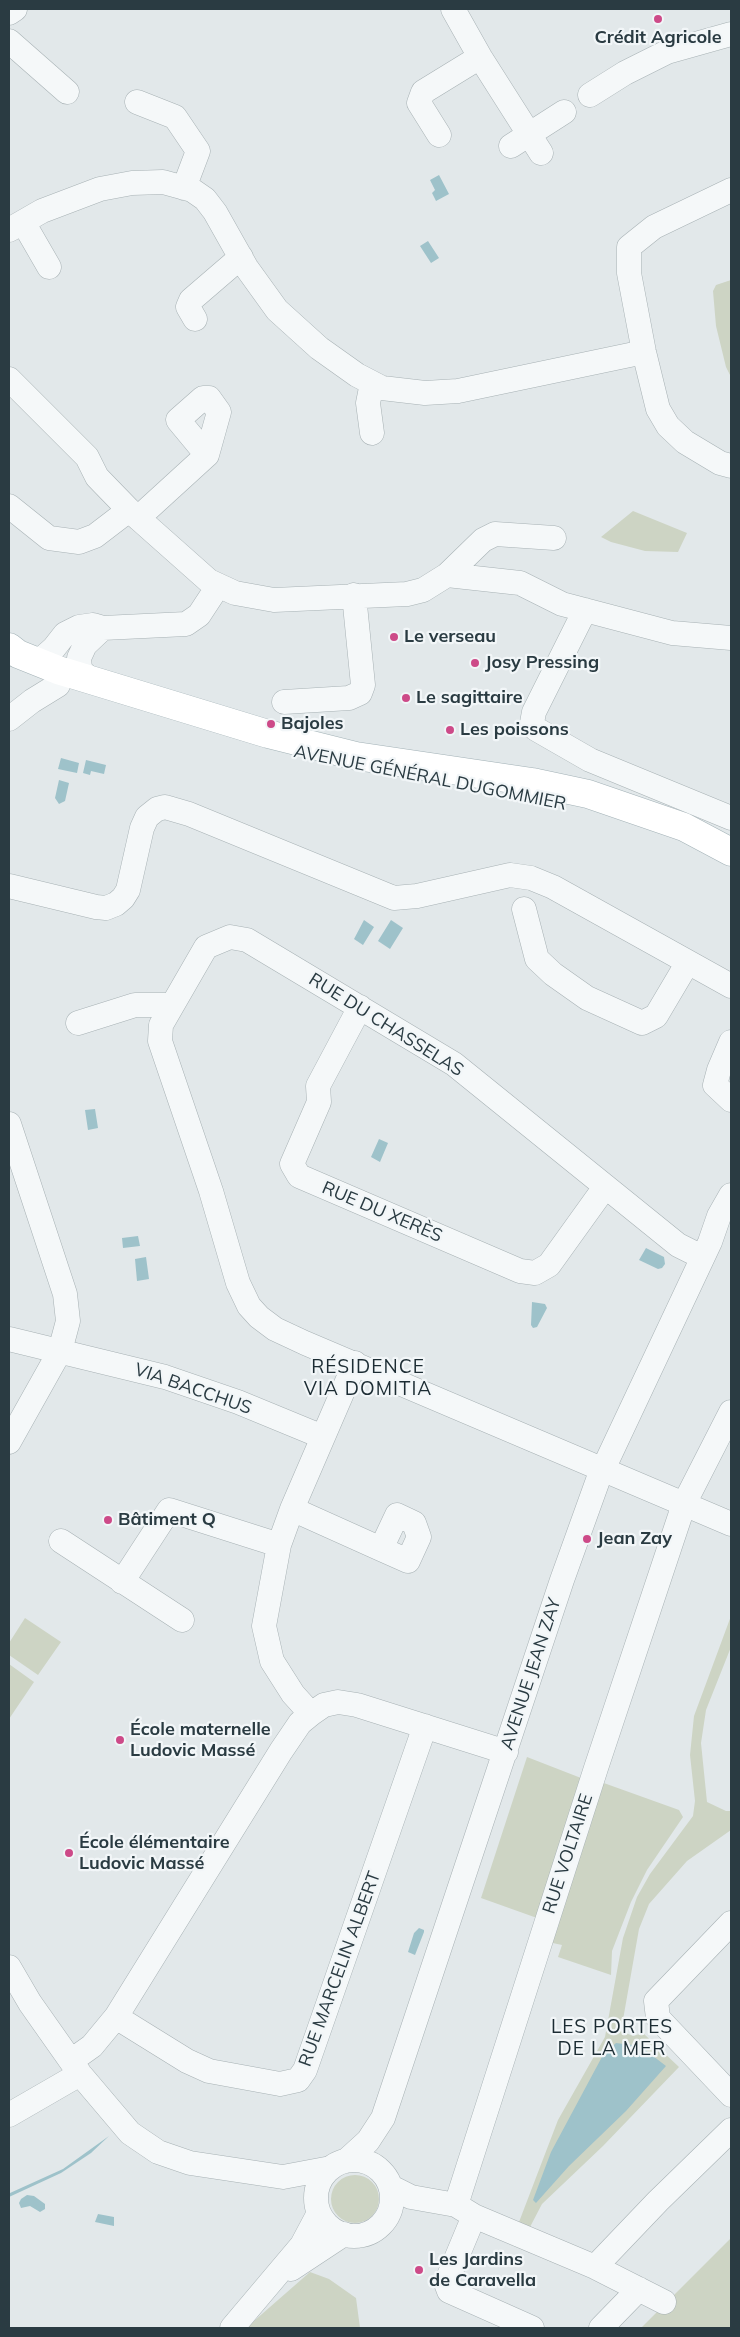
<!DOCTYPE html>
<meta charset="utf-8">
<style>
body{margin:0}
#map{position:relative;width:740px;height:2337px;overflow:hidden;background:#e2e8ea;font-family:Mulish,sans-serif}
canvas{display:block}
.frame{position:absolute;inset:0;border:10px solid #2a3b42;pointer-events:none}
</style>
<div id="map">
<canvas width="740" height="2337"></canvas>
<div class="frame"></div>
</div>
<script>
const g = document.querySelector('canvas').getContext('2d');
g.lineJoin = 'round';
function fill(path, color) {
  g.fillStyle = color;
  g.fill(path, 'evenodd');
}
function toPath(rows) {
  const path = new Path2D();
  for (const r of rows) {
    if (r.length === 3) {
      path.moveTo(r[0] + r[2], r[1]);
      path.arc(r[0], r[1], r[2], 0, 2 * Math.PI);
      continue;
    }
    path.moveTo(r[0], r[1]);
    for (let i = 2; i < r.length; i += 2) path.lineTo(r[i], r[i + 1]);
  }
  return path;
}
function trace(path, color, width, dash) {
  g.strokeStyle = color;
  g.lineWidth = width;
  g.lineCap = dash ? 'butt' : 'round';
  g.setLineDash(dash || []);
  g.stroke(path);
}
function label(font, color, halo, rows, align = 'center') {
  g.font = font + ' Mulish,sans-serif';
  g.lineWidth = 4.5;
  g.setLineDash([]);
  g.textBaseline = 'middle';
  g.strokeStyle = halo;
  g.fillStyle = color;
  for (const [text, x, y, turn = 0] of rows) {
    g.save();
    g.translate(x, y);
    g.rotate((+turn || 0) * Math.PI / 180);
    g.textAlign = isNaN(turn) ? turn : align;
    if (halo) g.strokeText(text, 0, 0);
    g.fillText(text, 0, 0);
    g.restore();
  }
}
fill(toPath([
 [731,280,731,377,726,367,716,326,713,291,716,285],
 [633,511,687,533,678,552,645,551,611,542,601,537],
 [731,1616,731,1647,706,1710,701,1743,707,1802,726,1811,731,1811,731,1830,687,1861,649,1904,639,1929,621,2031,633,2036,643,2033,679,2067,603,2146,542,2204,530,2227,519,2222,558,2120,605,2037,623,1938,637,1897,650,1874,693,1816,695,1801,690,1755,694,1716],
 [25,1618,61,1642,38,1675,9,1655,9,1643],
 [9,1664,34,1682,9,1719],
 [527,1757,581,1778,537,1918,481,1898],
 [601,1782,679,1810,683,1817,647,1870,631,1902,612,1951,611,1975,558,1957,562,1945,548,1942],
 [355,2199,24],
 [731,2238,731,2328,641,2328],
 [310,2272,329,2279,356,2298,360,2328,246,2328]
]), '#cdd4c4');
fill(toPath([
 [439,175,449,194,436,201,432,193,435,190,430,180],
 [428,241,439,258,431,263,420,246],
 [61,758,79,763,77,773,58,769],
 [86,760,106,765,104,774,91,771,90,775,83,773],
 [59,780,69,783,65,801,59,804,55,798],
 [364,920,374,927,363,945,354,939],
 [391,920,403,928,390,949,378,941],
 [95,1109,98,1128,88,1130,85,1110],
 [379,1139,388,1143,380,1162,371,1157],
 [138,1236,140,1246,123,1248,122,1238],
 [646,1248,664,1257,665,1264,662,1268,658,1269,639,1260],
 [146,1257,149,1279,137,1281,135,1259],
 [532,1302,545,1304,547,1308,537,1327,533,1328,531,1325],
 [419,1928,424,1930,424,1932,415,1955,408,1952,414,1933],
 [616,2043,640,2046,666,2066,626,2111,569,2166,536,2203,533,2200,551,2152,603,2055],
 [109,2136,91,2153,61,2173,9,2197,10,2193,63,2169],
 [27,2195,34,2196,45,2204,45,2209,40,2212,30,2206,21,2208,19,2203,21,2199],
 [98,2214,114,2217,114,2226,95,2222]
]), '#9ec2ca');
const minor = toPath([
 [453,9,480,57,541,153],
 [9,13,15,9],
 [9,41,67,92],
 [590,95,625,73,667,52,731,34],
 [137,102,175,117,198,151,184,188],
 [439,135,419,103,423,92,480,57],
 [511,146,564,112],
 [731,190,654,227,629,247,629,273,644,352,658,409,668,426,685,442,720,463,731,466],
 [23,222,49,267],
 [9,230,42,211,100,189,132,183,163,182,192,190,205,199,215,212,246,267,277,310,319,348,357,375,382,388,425,393,458,391,644,352],
 [195,319,188,307,191,300,241,257],
 [9,379,87,457,97,477,129,510,209,581,235,593,274,600,407,594,423,590,447,575,520,583,562,604,672,633,731,638],
 [372,433,368,403,372,383],
 [9,506,49,538,79,542,95,536,129,510],
 [138,518,207,455,219,412,209,398,203,398,178,420,207,455],
 [447,575,483,540,495,534,554,538],
 [585,610,534,712,532,723,536,729,590,760,731,818],
 [37,663,54,648,65,634,79,627,93,625,103,628,186,624,199,615,218,586],
 [90,681,80,669,79,658,85,645,103,628],
 [284,702,349,698,360,693,363,685,354,595],
 [9,719,32,701,58,685],
 [9,886,96,907,106,908,116,904,123,898,128,890,142,828,147,817,157,809,165,807,189,814,394,898,417,896,510,875,531,878,553,887,731,986],
 [524,909,537,959,553,974,587,998,642,1023,656,1016,688,962],
 [360,1007,318,1086,319,1102,292,1164,299,1176,520,1271,535,1273,549,1265,605,1187],
 [78,1023,135,1005,172,1005],
 [731,1042,719,1070,715,1085,731,1100],
 [9,1124,65,1294,68,1321,60,1351,9,1442],
 [702,1257,678,1245,454,1064,247,940,230,937,206,947,161,1025,160,1041,211,1191,238,1283,249,1306,259,1317,275,1329,305,1343,731,1524],
 [9,1339,165,1377,238,1402,323,1437],
 [292,1509,381,1549,408,1561,419,1537,414,1523,397,1515,381,1549],
 [61,1541,182,1620],
 [122,1582,169,1510,279,1545],
 [311,1714,293,1694,272,1661,264,1626,279,1545,292,1509,355,1363],
 [731,1923,656,2001,658,2018,731,2095],
 [9,1967,30,2003,80,2074,130,2133,158,2152,190,2163,283,2177,331,2168],
 [116,2017,187,2061,209,2071,280,2084,298,2080,305,2070,425,1726],
 [71,2061,92,2046,116,2017,281,1751,300,1723,311,1714,324,1705,338,1702,357,1705,506,1752],
 [9,2115,80,2074],
 [354,2198,38],
 [346,2161,368,2141,383,2118,562,1580,598,1480,710,1242,719,1216,731,1195],
 [391,2187,411,2197,456,2205,474,2216,595,2267,658,2201,731,2130],
 [456,2205,596,1768,684,1504,731,1412],
 [474,2216,446,2283,449,2291,532,2328],
 [595,2267,664,2302],
 [291,2269,344,2234],
 [232,2328,302,2245,319,2213],
 [601,2328,639,2289]
]);
const major = toPath([
 [9,647,18,654,58,670,268,734,356,756,532,782,588,794,684,827,731,852]
]);
trace(minor, '#a7b1b4', 25);
trace(major, '#a2b1b6', 29);
trace(minor, '#f5f8f9', 24);
trace(major, '#fff', 28);
for (const [x, y, r, color] of [
 [658,19,5,"#cd4a88"],
 [394,637,5,"#cd4a88"],
 [475,663,5,"#cd4a88"],
 [406,698,5,"#cd4a88"],
 [271,724,5,"#cd4a88"],
 [450,730,5,"#cd4a88"],
 [108,1520,5,"#cd4a88"],
 [587,1539,5,"#cd4a88"],
 [120,1740,5,"#cd4a88"],
 [69,1853,5,"#cd4a88"],
 [419,2270,5,"#cd4a88"]
]) {
  const dot = new Path2D();
  dot.arc(x, y, r, 0, 2 * Math.PI);
  g.fillStyle = color;
  g.fill(dot);
  trace(dot, '#f2f6f8', 2);
}
label('bold 18px', '#2a3b42', '#f2f6f8', [
 ["Crédit Agricole",658,38,"center"],
 ["Le verseau",404,637],
 ["Josy Pressing",485,663],
 ["Le sagittaire",416,698],
 ["Bajoles",281,724],
 ["Les poissons",460,730],
 ["Bâtiment Q",118,1520],
 ["Jean Zay",597,1539],
 ["École maternelle",130,1730],
 ["Ludovic Massé",130,1751],
 ["École élémentaire",79,1843],
 ["Ludovic Massé",79,1864],
 ["Les Jardins",429,2260],
 ["de Caravella",429,2281]
], 'left');
label('18px', '#2a3b42', '#f2f6f8', [
 ["AVENUE GÉNÉRAL DUGOMMIER",430,778,11],
 ["RUE DU CHASSELAS",386,1025,32],
 ["RUE DU XERÈS",382,1212,23],
 ["VIA BACCHUS",193,1389,19],
 ["AVENUE JEAN ZAY",531,1674,-72],
 ["RUE VOLTAIRE",568,1854,-72],
 ["RUE MARCELIN ALBERT",340,1969,-70]
]);
g.letterSpacing = '1px';
label('19px', '#1c2c33', '#f2f6f8', [
 ["RÉSIDENCE",368,1367],
 ["VIA DOMITIA",368,1389],
 ["LES PORTES",612,2027],
 ["DE LA MER",612,2049]
]);
g.letterSpacing = '0px';
</script>
